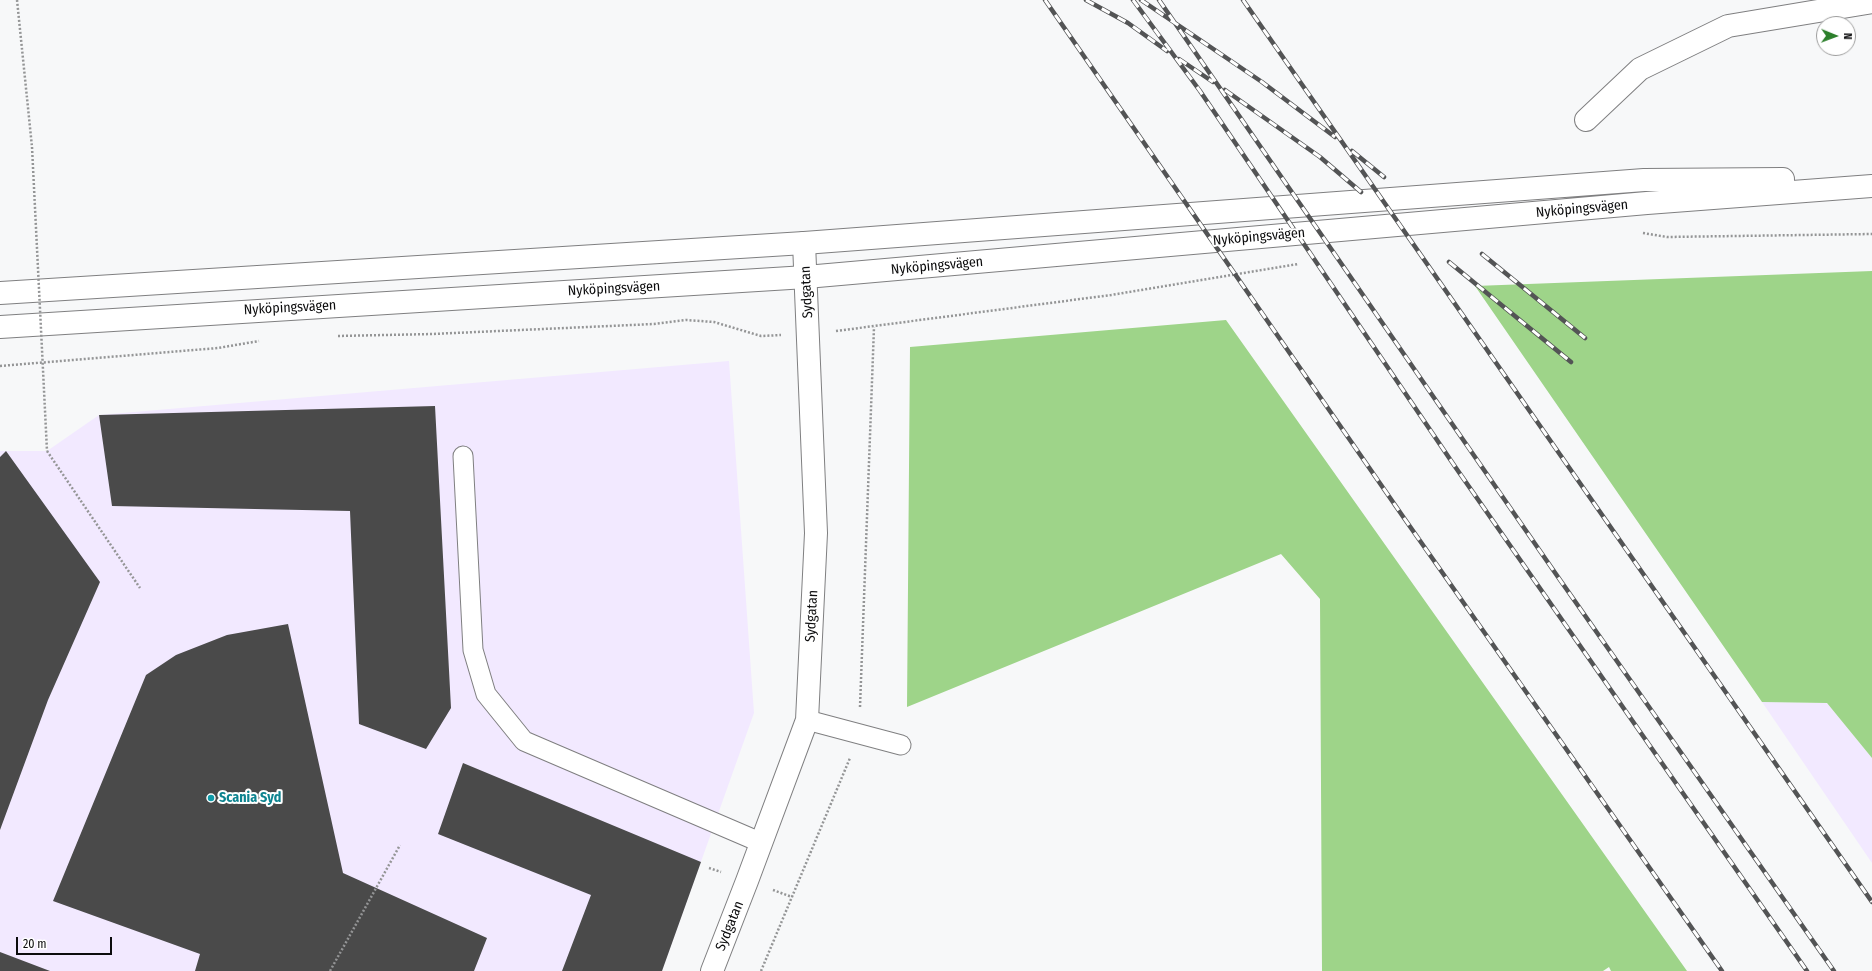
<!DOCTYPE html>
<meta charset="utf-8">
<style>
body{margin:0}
#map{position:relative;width:1872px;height:971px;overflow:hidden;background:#f7f8f9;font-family:"Fira Sans Condensed",sans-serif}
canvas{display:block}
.north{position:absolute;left:1816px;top:16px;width:40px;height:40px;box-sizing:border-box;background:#fff;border:1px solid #9e9e9e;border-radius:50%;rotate:91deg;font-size:11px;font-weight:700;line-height:16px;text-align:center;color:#0c0c0d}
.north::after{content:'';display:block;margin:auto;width:14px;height:18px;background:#2c7f2b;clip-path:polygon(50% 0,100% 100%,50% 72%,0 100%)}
.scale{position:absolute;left:16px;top:937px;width:96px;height:18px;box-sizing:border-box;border:2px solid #0c0c0d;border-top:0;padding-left:5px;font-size:12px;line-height:14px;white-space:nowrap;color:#0c0c0d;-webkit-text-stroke:3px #fff;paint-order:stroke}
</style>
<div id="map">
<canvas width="1872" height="971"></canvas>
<div class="north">N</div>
<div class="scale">20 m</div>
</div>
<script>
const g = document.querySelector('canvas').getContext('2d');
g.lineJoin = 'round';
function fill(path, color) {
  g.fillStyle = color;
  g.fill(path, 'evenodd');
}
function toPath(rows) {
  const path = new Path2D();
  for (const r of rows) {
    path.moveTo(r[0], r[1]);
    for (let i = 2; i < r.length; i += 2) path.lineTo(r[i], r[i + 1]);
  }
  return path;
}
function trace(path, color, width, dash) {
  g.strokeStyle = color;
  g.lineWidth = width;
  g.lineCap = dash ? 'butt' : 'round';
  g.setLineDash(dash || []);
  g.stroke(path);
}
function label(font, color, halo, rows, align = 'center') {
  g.font = font + ' "Fira Sans Condensed",sans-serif';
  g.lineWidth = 4;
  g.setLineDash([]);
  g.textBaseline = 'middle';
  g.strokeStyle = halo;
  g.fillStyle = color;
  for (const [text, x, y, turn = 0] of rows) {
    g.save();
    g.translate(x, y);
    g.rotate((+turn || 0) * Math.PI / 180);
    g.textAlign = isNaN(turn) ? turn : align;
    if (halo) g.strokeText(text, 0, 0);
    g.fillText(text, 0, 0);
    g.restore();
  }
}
fill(toPath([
 [729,361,754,713,662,971,0,971,0,451,47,451,99,415],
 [1762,702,1827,703,1872,758,1872,863]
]), '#f2e9ff');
fill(toPath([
 [1872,271,1872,758,1827,703,1762,702,1475,286],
 [1226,320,1687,971,1611,971,1609,967,1603,971,1322,971,1320,599,1281,554,907,707,910,347]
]), '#9ed489');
fill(toPath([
 [435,406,451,708,426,749,359,724,350,511,112,506,99,415],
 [6,451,100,582,48,700,0,830,0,457],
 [288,624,343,873,487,938,474,971,195,971,200,954,53,901,146,675,176,655,227,635],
 [463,763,701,862,662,971,562,971,591,895,438,834],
 [0,952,50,971,0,971]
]), '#4a4a4a');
const lane = toPath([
 [463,456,473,650,486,694,524,741,762,843],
 [807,720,901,745]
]);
const street = toPath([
 [1586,120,1640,69,1728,26,1872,2],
 [712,971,747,881,807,720,816,533,804,243]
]);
const secondary = toPath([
 [0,293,804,243,1644,180,1783,179],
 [0,327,806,277,1647,203,1872,186]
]);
trace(lane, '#7f7f80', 21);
trace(street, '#7f7f80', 24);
trace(secondary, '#7f7f80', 24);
trace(toPath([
 [17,0,32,147],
 [1643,233,1667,237,1872,234],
 [836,331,1111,295,1298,264],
 [338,336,432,334,654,324,686,320,714,322,761,336,781,335],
 [0,366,218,348,259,341],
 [47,451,140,588],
 [860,707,874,327],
 [709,868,721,872],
 [773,890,792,897],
 [330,971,400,845],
 [761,971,850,758]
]), '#949596', 2.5, [2, 2]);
trace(lane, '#fff', 19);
trace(street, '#fff', 22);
trace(secondary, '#fff', 22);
const rail = toPath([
 [1045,0,1404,518,1722,971],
 [1086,0,1128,23,1167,51],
 [1133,0,1200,91,1456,468,1807,971],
 [1141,0,1262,82,1335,137],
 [1159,0,1558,577,1834,971],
 [1243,0,1872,902],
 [1179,59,1213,82],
 [1225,90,1320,157,1361,192],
 [1352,151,1384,177],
 [1482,254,1585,338],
 [1449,262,1571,362]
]);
trace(rail, '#535455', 4.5);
trace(rail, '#fff', 3, [9]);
trace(toPath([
 [32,147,47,451]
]), '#949596', 2.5, [2, 2]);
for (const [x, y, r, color] of [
 [211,798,4,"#0f9aa8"]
]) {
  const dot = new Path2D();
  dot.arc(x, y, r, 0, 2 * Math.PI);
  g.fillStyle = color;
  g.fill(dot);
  trace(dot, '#fff', 1.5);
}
label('14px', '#0c0c0d', '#fff', [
 ["Nyköpingsvägen",1582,209,-5],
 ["Nyköpingsvägen",1259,237,-5],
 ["Nyköpingsvägen",937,266,-5],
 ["Nyköpingsvägen",614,289,-3],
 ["Sydgatan",807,292,-93],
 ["Nyköpingsvägen",290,308,-3],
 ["Sydgatan",812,616,-87],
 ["Sydgatan",730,926,-68]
]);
label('bold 14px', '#0d838f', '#fff', [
 ["Scania Syd",219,798]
], 'left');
</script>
